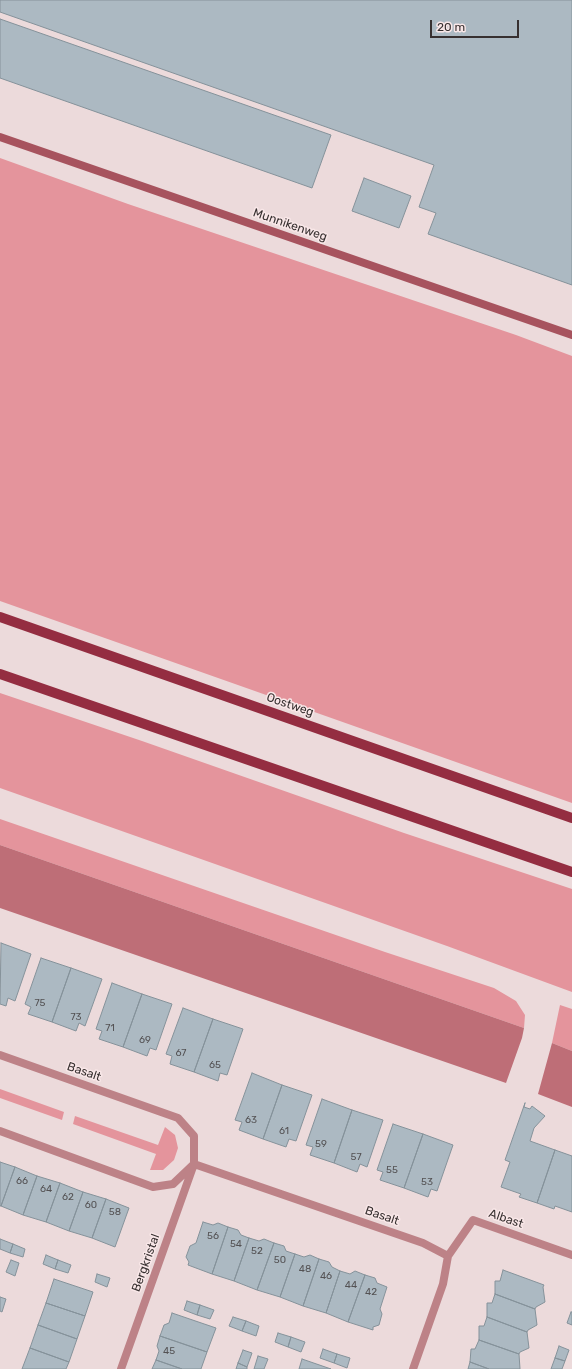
<!DOCTYPE html>
<style>
body{margin:0}
#map{position:relative;width:572px;height:1369px;overflow:hidden;background:#ecdadb;font-family:Rubik,sans-serif}
canvas{display:block}
.scale{position:absolute;left:430px;top:20px;width:89px;height:18px;box-sizing:border-box;border:2px solid #373030;border-top:0;padding-left:5px;font-size:12px;line-height:14px;white-space:nowrap;color:#373030;-webkit-text-stroke:3px #f9e7e8;paint-order:stroke}
</style>
<div id="map">
<canvas width="572" height="1369"></canvas>
<div class="scale">20 m</div>
</div>
<script>
const g = document.querySelector('canvas').getContext('2d');
g.lineJoin = 'round';
function fill(path, color) {
  g.fillStyle = color;
  g.fill(path, 'evenodd');
}
function toPath(rows) {
  const path = new Path2D();
  for (const r of rows) {
    path.moveTo(r[0], r[1]);
    for (let i = 2; i < r.length; i += 2) path.lineTo(r[i], r[i + 1]);
  }
  return path;
}
function trace(path, color, width, dash) {
  g.strokeStyle = color;
  g.lineWidth = width;
  g.lineCap = dash ? 'butt' : 'round';
  g.setLineDash(dash || []);
  g.stroke(path);
}
function label(font, color, halo, rows, align = 'center') {
  g.font = font + ' Rubik,sans-serif';
  g.lineWidth = 3;
  g.setLineDash([]);
  g.textBaseline = 'middle';
  g.strokeStyle = halo;
  g.fillStyle = color;
  for (const [text, x, y, turn = 0] of rows) {
    g.save();
    g.translate(x, y);
    g.rotate((+turn || 0) * Math.PI / 180);
    g.textAlign = isNaN(turn) ? turn : align;
    if (halo) g.strokeText(text, 0, 0);
    g.fillText(text, 0, 0);
    g.restore();
  }
}
fill(toPath([
 [0,158,128,204,516,335,572,356,572,803,0,601],
 [0,693,142,741,404,833,572,889,572,992,447,946,0,788],
 [0,819,385,952,494,988,516,1001,525,1015,524,1028,0,845],
 [560,1005,572,1009,572,1051,552,1043],
 [0,1089,64,1112,62,1120,0,1098],
 [75,1116,158,1145,165,1127,175,1135,178,1148,174,1160,163,1170,150,1170,156,1154,73,1124]
]), '#e4949c');
fill(toPath([
 [0,845,524,1028,522,1038,506,1083,0,908],
 [552,1043,572,1051,572,1107,538,1094]
]), '#be6e77');
const building = toPath([
 [0,0,572,0,572,285,428,234,436,213,419,207,434,165,0,12,0,0],
 [0,19,331,135,312,188,0,78,0,19],
 [364,178,411,196,399,228,352,211,364,178],
 [1,943,31,954,15,1001,8,998,6,1006,0,1004,1,943],
 [41,958,71,968,52,1022,28,1014,31,1007,25,1004,41,958],
 [71,968,102,979,85,1026,79,1023,76,1031,52,1022,71,968],
 [112,983,142,994,123,1047,99,1039,102,1031,96,1029,112,983],
 [142,994,172,1004,156,1050,150,1048,147,1056,123,1047,142,994],
 [183,1008,213,1019,194,1072,170,1064,172,1056,166,1054,183,1008],
 [213,1019,243,1029,227,1075,220,1073,218,1081,194,1072,213,1019],
 [252,1073,282,1085,263,1139,239,1130,242,1122,235,1120,252,1073],
 [282,1085,312,1095,296,1141,289,1139,286,1147,263,1139,282,1085],
 [322,1099,352,1110,334,1163,310,1155,313,1147,306,1145,322,1099],
 [525,1103,524,1107,530,1109,532,1106,545,1116,534,1128,530,1141,555,1150,537,1203,519,1197,521,1194,501,1187,510,1162,505,1160,525,1103],
 [352,1110,383,1120,367,1167,360,1164,357,1172,334,1163,352,1110],
 [393,1124,423,1134,404,1188,380,1180,383,1172,377,1170,393,1124],
 [423,1134,453,1145,437,1191,431,1189,428,1197,404,1188,423,1134],
 [555,1150,572,1156,572,1212,555,1206,554,1209,537,1203,555,1150],
 [0,1162,15,1167,1,1206,0,1206,0,1162],
 [15,1167,37,1176,23,1215,1,1206,15,1167],
 [37,1176,60,1183,46,1222,23,1215,37,1176],
 [60,1183,83,1192,69,1231,46,1222,60,1183],
 [83,1192,106,1199,92,1238,69,1231,83,1192],
 [106,1199,129,1208,115,1247,92,1238,106,1199],
 [203,1222,213,1225,218,1223,228,1227,212,1274,188,1265,189,1262,186,1257,190,1246,196,1243,203,1222],
 [228,1227,238,1230,241,1235,249,1238,234,1281,212,1274,228,1227],
 [249,1238,259,1241,264,1239,274,1243,257,1290,234,1281,249,1238],
 [0,1239,13,1244,10,1253,0,1249,0,1239],
 [274,1243,284,1246,286,1251,295,1254,280,1297,257,1290,274,1243],
 [13,1244,25,1249,23,1257,10,1253,13,1244],
 [295,1254,304,1257,310,1255,319,1259,303,1306,280,1297,295,1254],
 [46,1255,58,1260,55,1269,43,1264,46,1255],
 [319,1259,329,1262,332,1267,340,1271,326,1313,303,1306,319,1259],
 [11,1260,19,1263,15,1276,6,1272,11,1260],
 [58,1260,71,1265,68,1273,55,1269,58,1260],
 [503,1270,544,1285,543,1287,545,1302,536,1307,535,1309,495,1294,495,1281,500,1281,503,1270],
 [340,1271,350,1274,355,1271,365,1275,348,1322,326,1313,340,1271],
 [97,1274,110,1278,107,1287,95,1282,97,1274],
 [365,1275,375,1278,377,1283,387,1287,380,1309,382,1314,379,1325,373,1327,373,1330,348,1322,365,1275],
 [54,1279,93,1292,85,1316,46,1303,54,1279],
 [495,1294,535,1309,537,1325,528,1330,527,1332,487,1317,487,1303,492,1303,495,1294],
 [0,1297,6,1299,2,1312,0,1311,0,1297],
 [187,1301,200,1305,197,1315,184,1310,187,1301],
 [46,1303,85,1316,77,1339,38,1325,46,1303],
 [200,1305,214,1310,210,1319,197,1315,200,1305],
 [571,1312,572,1312,572,1325,567,1323,571,1312],
 [172,1313,216,1328,207,1352,160,1336,164,1325,169,1323,172,1313],
 [233,1317,246,1321,242,1331,229,1326,233,1317],
 [487,1317,527,1332,529,1348,520,1352,519,1354,479,1340,479,1326,484,1326,487,1317],
 [246,1321,259,1326,256,1336,242,1331,246,1321],
 [38,1325,77,1339,69,1362,30,1348,38,1325],
 [278,1333,291,1337,288,1347,275,1342,278,1333],
 [160,1336,207,1352,201,1369,182,1369,156,1360,159,1351,157,1346,160,1336],
 [291,1337,305,1342,301,1352,288,1347,291,1337],
 [479,1340,519,1354,520,1369,489,1369,470,1362,471,1349,475,1349,479,1340],
 [559,1346,569,1350,565,1361,555,1358,559,1346],
 [30,1348,69,1362,66,1369,22,1369,30,1348],
 [323,1349,337,1354,334,1363,320,1358,323,1349],
 [243,1350,252,1353,247,1367,238,1363,243,1350],
 [337,1354,350,1358,347,1368,334,1363,337,1354],
 [258,1356,268,1359,264,1369,254,1369,258,1356],
 [555,1358,565,1361,562,1369,551,1369,555,1358],
 [302,1359,331,1369,299,1369,302,1359],
 [156,1360,182,1369,152,1369,156,1360],
 [470,1362,489,1369,468,1369,470,1362],
 [238,1363,247,1367,247,1369,236,1369,238,1363]
]);
fill(building, '#acb9c2');
trace(building, '#85929a', 1);
trace(toPath([
 [0,1055,178,1118,194,1136,194,1164,121,1369],
 [0,1131,153,1187,173,1184,193,1165],
 [194,1164,423,1243,448,1256,443,1284,413,1369],
 [448,1256,473,1220,572,1255]
]), '#bd8287', 8);
trace(toPath([
 [0,137,572,335]
]), '#a7535e', 8);
trace(toPath([
 [0,617,572,818],
 [0,674,572,872]
]), '#942d41', 10);
label('10px', '#545254', null, [
 ["75",40,1003],
 ["73",76,1017],
 ["71",110,1028],
 ["69",145,1040],
 ["67",181,1053],
 ["65",215,1065],
 ["63",251,1120],
 ["61",284,1131],
 ["59",321,1144],
 ["57",356,1157],
 ["55",392,1170],
 ["66",22,1181],
 ["53",427,1182],
 ["64",46,1189],
 ["62",68,1197],
 ["60",91,1205],
 ["58",115,1212],
 ["56",213,1236],
 ["54",236,1244],
 ["52",257,1251],
 ["50",280,1260],
 ["48",305,1269],
 ["46",326,1276],
 ["44",351,1285],
 ["42",371,1292],
 ["45",169,1351]
]);
label('12px', '#373030', '#f9e7e8', [
 ["Munnikenweg",290,225,19],
 ["Oostweg",290,705,19],
 ["Basalt",84,1072,19],
 ["Basalt",382,1216,19],
 ["Albast",506,1219,19],
 ["Bergkristal",146,1263,-70]
]);
</script>
